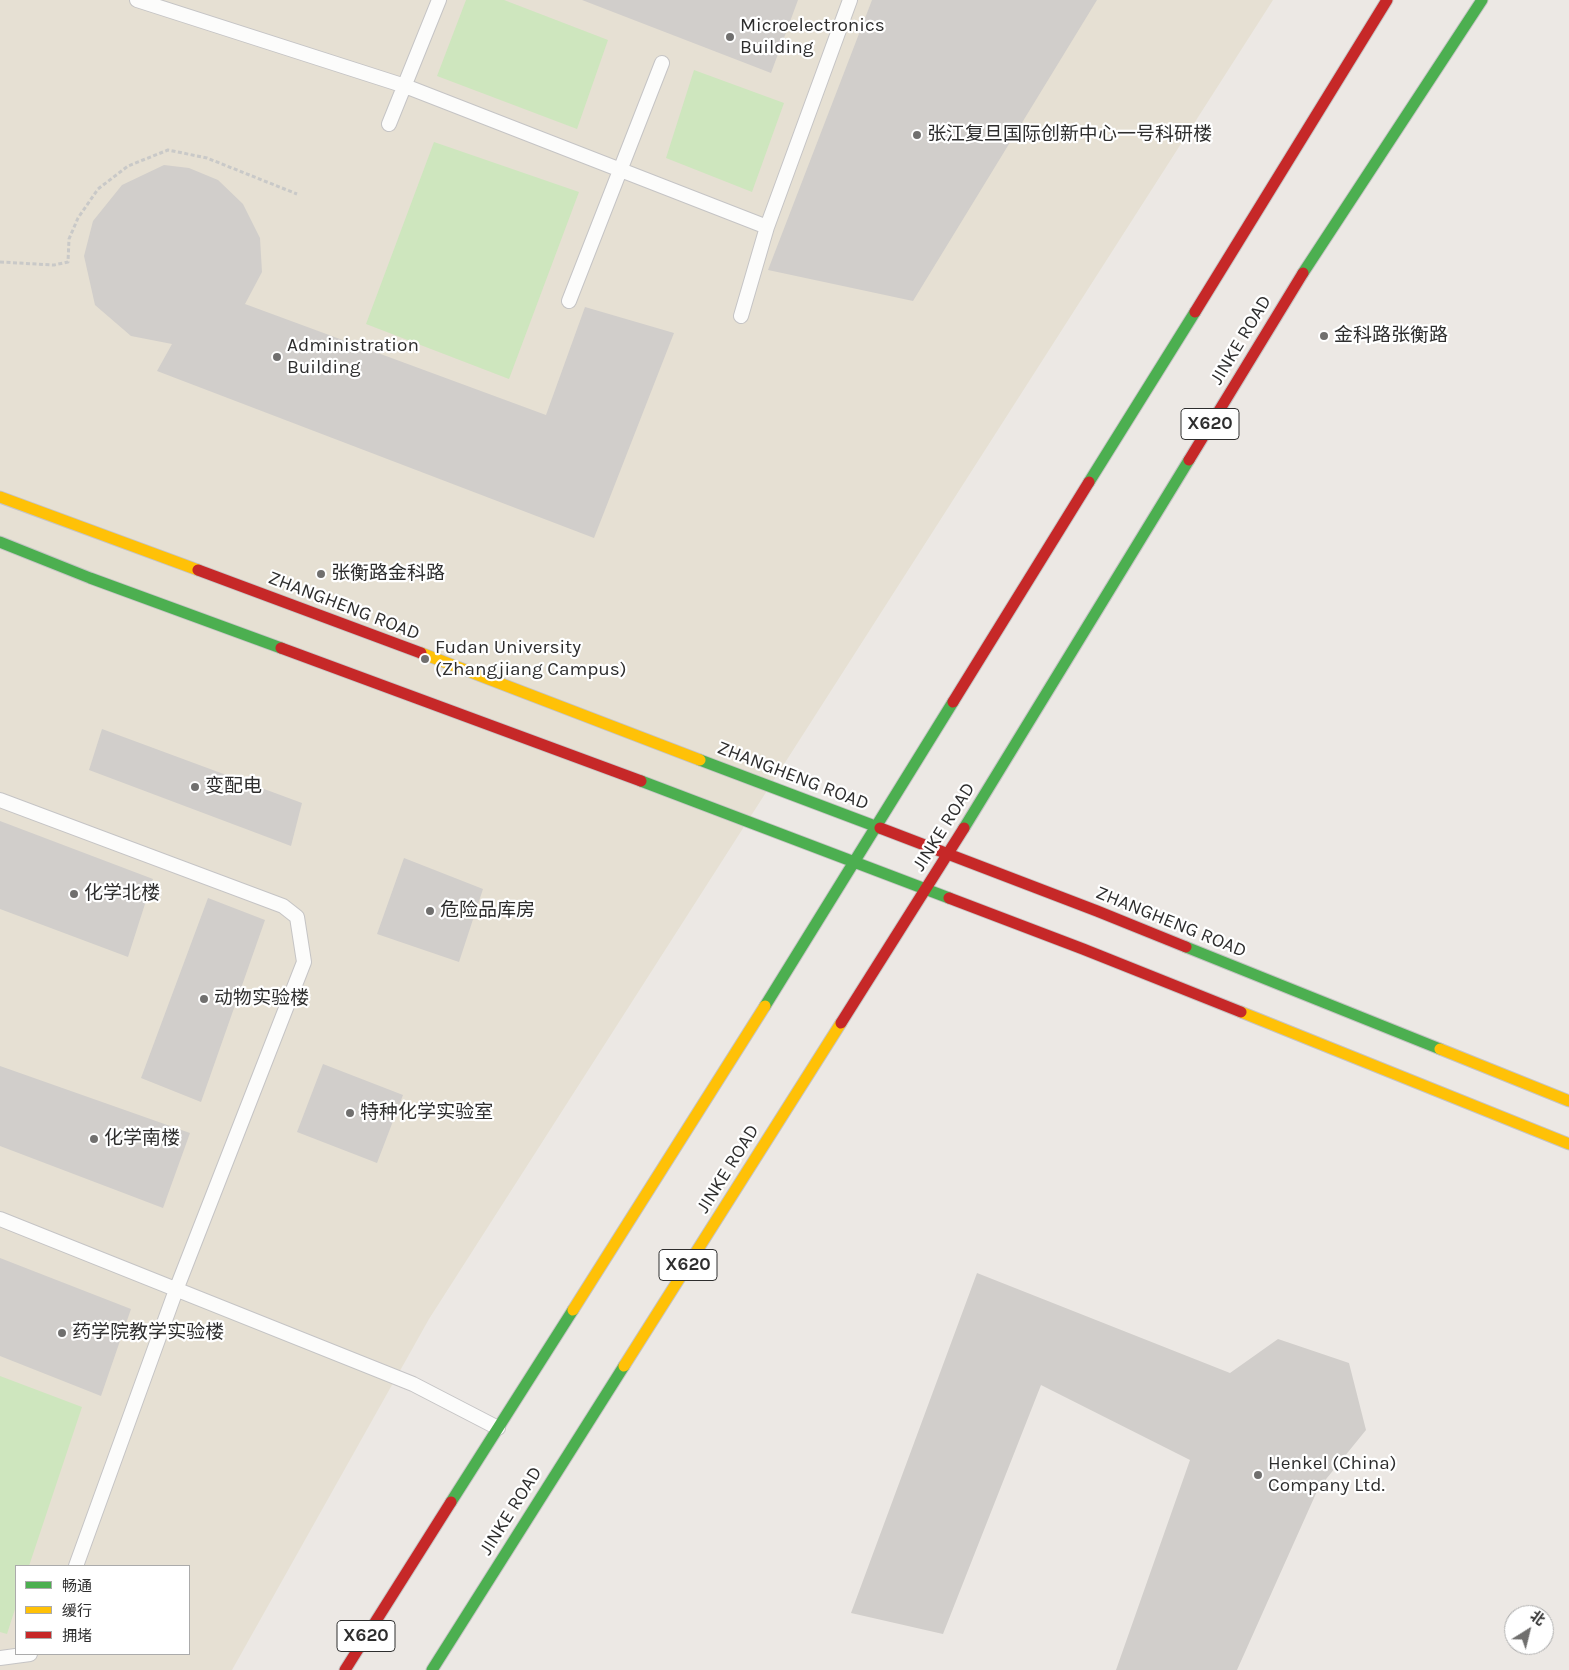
<!DOCTYPE html>
<meta charset="utf-8">
<style>
body{margin:0}
#map{position:relative;width:1569px;height:1670px;overflow:hidden;background:#ece8e4;font-family:Karla,"Noto Sans SC",sans-serif}
canvas{display:block}
.legend{position:absolute;left:15px;top:1565px;width:175px;height:90px;box-sizing:border-box;background:#fff;border:1px solid #ababab;margin:0;padding:6px 9px;list-style:none;font-size:15px;color:#2e2e2e}
.legend li{display:flex;align-items:center;gap:10px;height:25px}
.legend b{width:25px;border:1px solid #ababab}
.north{position:absolute;left:1504px;top:1605px;width:50px;height:50px;box-sizing:border-box;background:#fff;border:1px solid #ababab;border-radius:50%;rotate:36deg;font-size:14px;font-weight:700;line-height:20px;text-align:center;color:#2e2e2e}
.north::after{content:'';display:block;margin:auto;width:18px;height:22px;background:#706f6e;clip-path:polygon(50% 0,100% 100%,50% 72%,0 100%)}
</style>
<div id="map">
<canvas width="1569" height="1670"></canvas>
<ul class="legend">
<li><b style="height:6px;background:#4caf50"></b>畅通</li>
<li><b style="height:6px;background:#ffc107"></b>缓行</li>
<li><b style="height:6px;background:#c62828"></b>拥堵</li>
</ul>
<div class="north">北</div>
</div>
<script>
const g = document.querySelector('canvas').getContext('2d');
g.lineJoin = 'round';
function fill(path, color) {
  g.fillStyle = color;
  g.fill(path, 'evenodd');
}
function toPath(rows) {
  const path = new Path2D();
  for (const r of rows) {
    path.moveTo(r[0], r[1]);
    for (let i = 2; i < r.length; i += 2) path.lineTo(r[i], r[i + 1]);
  }
  return path;
}
function trace(path, color, width, dash) {
  g.strokeStyle = color;
  g.lineWidth = width;
  g.lineCap = dash ? 'butt' : 'round';
  g.setLineDash(dash || []);
  g.stroke(path);
}
function label(font, color, halo, rows, align = 'center') {
  g.font = font + ' Karla,"Noto Sans SC",sans-serif';
  g.lineWidth = 4.5;
  g.setLineDash([]);
  g.textBaseline = 'middle';
  g.strokeStyle = halo;
  g.fillStyle = color;
  for (const [text, x, y, turn = 0] of rows) {
    g.save();
    g.translate(x, y);
    g.rotate((+turn || 0) * Math.PI / 180);
    g.textAlign = isNaN(turn) ? turn : align;
    if (halo) g.strokeText(text, 0, 0);
    g.fillText(text, 0, 0);
    g.restore();
  }
}
fill(toPath([
 [0,0,1273,0,429,1319,232,1670,0,1670],
 [16,1566,189,1566,189,1654,16,1654]
]), '#e6e0d3');
fill(toPath([
 [466,0,504,0,608,40,577,129,437,76],
 [694,70,784,103,752,192,666,158],
 [434,142,579,192,509,379,366,324],
 [0,1376,82,1407,29,1566,16,1566,16,1606,7,1634,0,1632]
]), '#cee6be');
fill(toPath([
 [582,0,798,0,771,73],
 [872,0,1097,0,913,301,768,270],
 [164,165,189,168,218,180,243,204,260,238,262,272,245,304,546,415,585,307,674,333,594,538,157,371,172,344,131,336,95,305,84,256,93,221,122,185],
 [102,729,302,803,291,846,89,770],
 [0,821,153,879,128,957,0,909],
 [404,858,483,889,459,962,377,934],
 [208,898,265,920,201,1102,141,1078],
 [323,1064,403,1095,377,1163,297,1132],
 [0,1066,190,1133,163,1208,0,1146],
 [0,1258,131,1309,101,1396,0,1356],
 [977,1273,1230,1373,1278,1339,1349,1363,1366,1430,1318,1489,1237,1670,1116,1670,1190,1460,1041,1385,943,1634,851,1613]
]), '#d1cecb');
const lane = toPath([
 [137,0,405,86,767,227],
 [389,124,439,0],
 [569,301,662,63],
 [741,316,767,227,850,0],
 [0,800,283,906,297,917,304,962,176,1290,76,1566],
 [0,1219,413,1384,498,1428],
 [0,1658,30,1654]
]);
const fast = toPath([
 [1303,273,1482,0],
 [1089,482,1195,312],
 [0,542,90,578,281,648],
 [700,760,880,828],
 [641,781,949,898],
 [964,828,1189,460],
 [1186,947,1440,1049],
 [765,1006,953,702],
 [451,1502,573,1310],
 [432,1670,624,1366]
]);
const slow = toPath([
 [0,497,198,570],
 [421,653,700,760],
 [1241,1012,1569,1144],
 [1440,1049,1569,1101],
 [573,1310,765,1006],
 [624,1366,841,1023]
]);
const jam = toPath([
 [1195,312,1387,0],
 [1189,460,1303,273],
 [198,570,421,653],
 [281,648,641,781],
 [953,702,1089,482],
 [880,828,1097,911,1186,947],
 [949,898,1083,949,1241,1012],
 [841,1023,964,828],
 [345,1670,451,1502]
]);
trace(lane, '#c5c4c5', 16);
trace(fast, '#c5c4c5', 13);
trace(slow, '#c5c4c5', 13);
trace(jam, '#c5c4c5', 13);
trace(toPath([
 [0,262,54,265,68,262,69,239,78,218,98,189,128,166,168,150,207,158,297,194]
]), '#c9c9c8', 3, [4, 2.5]);
trace(lane, '#fcfcfb', 14);
trace(fast, '#4caf50', 11);
trace(slow, '#ffc107', 11);
trace(jam, '#c62828', 11);
for (const [x, y, r, color] of [
 [730,37,5,"#706f6e"],
 [917,135,5,"#706f6e"],
 [1324,336,5,"#706f6e"],
 [277,357,5,"#706f6e"],
 [321,574,5,"#706f6e"],
 [425,659,5,"#706f6e"],
 [195,787,5,"#706f6e"],
 [74,894,5,"#706f6e"],
 [430,911,5,"#706f6e"],
 [204,999,5,"#706f6e"],
 [350,1113,5,"#706f6e"],
 [94,1139,5,"#706f6e"],
 [62,1333,5,"#706f6e"],
 [1258,1475,5,"#706f6e"]
]) {
  const dot = new Path2D();
  dot.arc(x, y, r, 0, 2 * Math.PI);
  g.fillStyle = color;
  g.fill(dot);
  trace(dot, '#fff', 2);
}
for (const [x, y, w] of [
 [1210,424,58],
 [688,1265,58],
 [366,1636,58]
]) {
  const box = new Path2D();
  box.roundRect(x - w / 2, y - 15.5, w, 31, 4);
  g.fillStyle = '#fff';
  g.fill(box);
  trace(box, '#2e2e2e', 1);
}
label('bold 18px', '#2e2e2e', null, [
 ["X620",1210,424],
 ["X620",688,1265],
 ["X620",366,1636]
]);
label('19px', '#2e2e2e', '#fff', [
 ["Microelectronics",740,26],
 ["Building",740,48],
 ["张江复旦国际创新中心一号科研楼",927,135],
 ["金科路张衡路",1334,336],
 ["Administration",287,346],
 ["Building",287,368],
 ["张衡路金科路",331,574],
 ["Fudan University",435,648],
 ["(Zhangjiang Campus)",435,670],
 ["变配电",205,787],
 ["化学北楼",84,894],
 ["危险品库房",440,911],
 ["动物实验楼",214,999],
 ["特种化学实验室",360,1113],
 ["化学南楼",104,1139],
 ["药学院教学实验楼",72,1333],
 ["Henkel (China)",1268,1464],
 ["Company Ltd.",1268,1486]
], 'left');
label('19px', '#2e2e2e', '#fff', [
 ["JINKE ROAD",1241,340,-59],
 ["ZHANGHENG ROAD",344,606,21],
 ["ZHANGHENG ROAD",793,776,21],
 ["JINKE ROAD",944,827,-58],
 ["ZHANGHENG ROAD",1171,922,22],
 ["JINKE ROAD",728,1169,-58],
 ["JINKE ROAD",511,1511,-58]
]);
</script>
